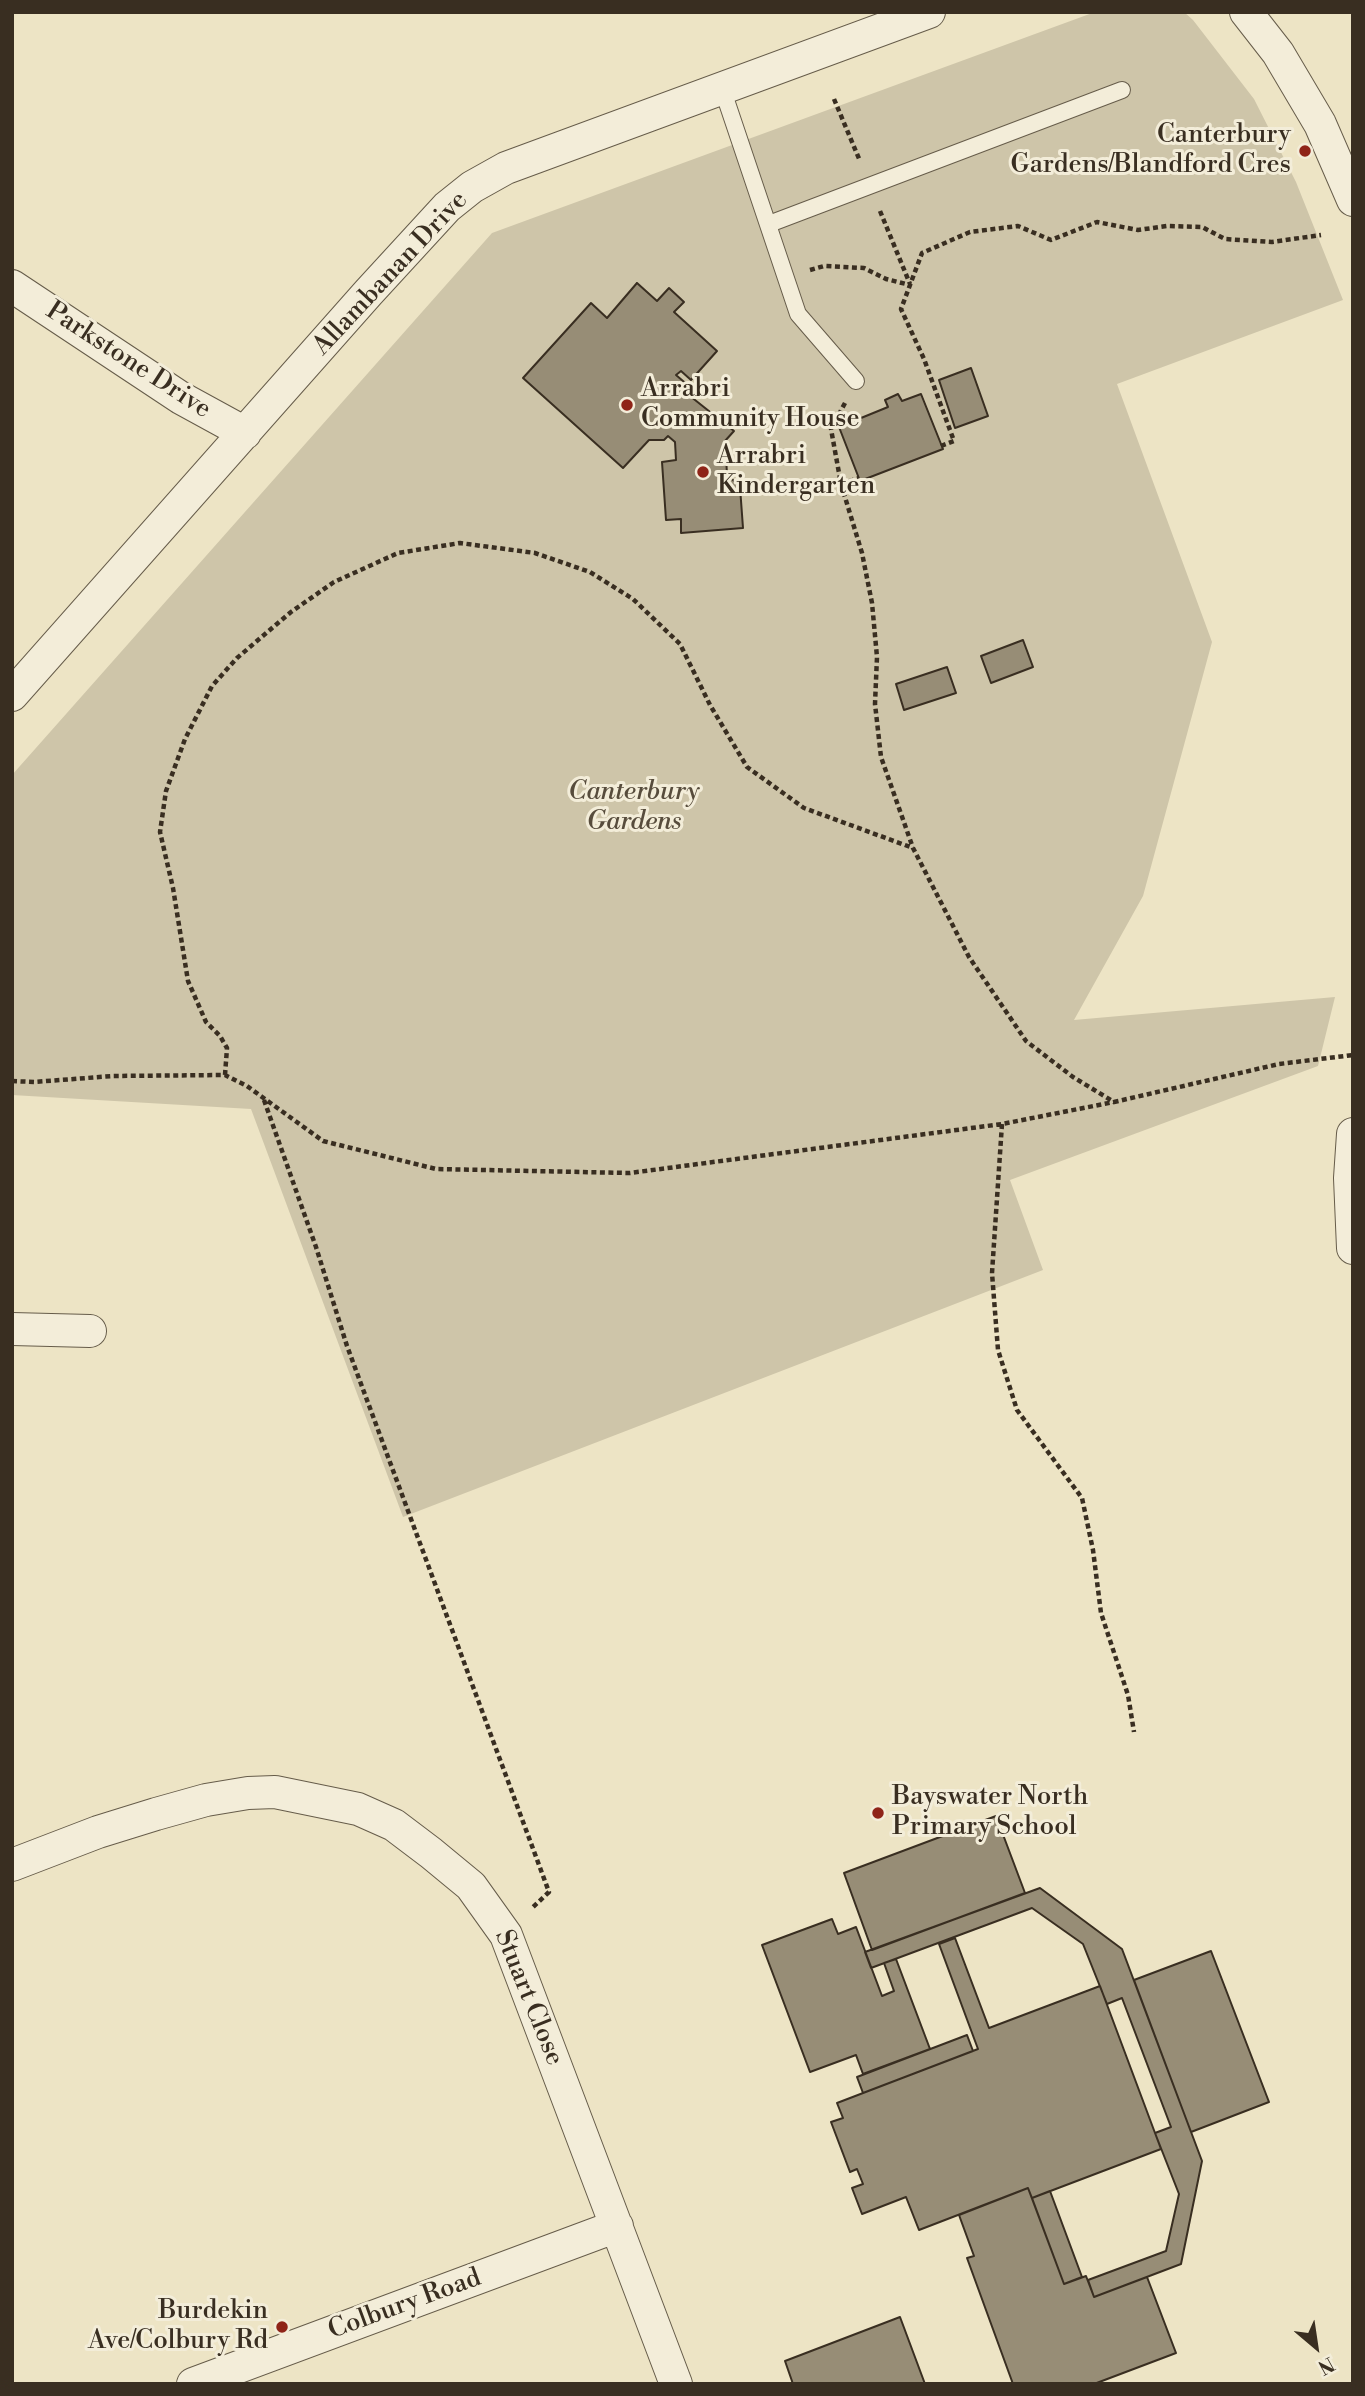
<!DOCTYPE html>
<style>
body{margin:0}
#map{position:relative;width:1365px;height:2396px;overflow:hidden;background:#ede4c5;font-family:"Libre Bodoni",serif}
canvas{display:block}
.frame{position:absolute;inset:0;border:14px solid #392e21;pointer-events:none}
.north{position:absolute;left:1281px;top:2312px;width:70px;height:70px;-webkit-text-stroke:5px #f3edd9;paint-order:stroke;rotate:151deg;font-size:19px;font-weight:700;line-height:28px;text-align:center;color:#392e21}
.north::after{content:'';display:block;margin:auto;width:24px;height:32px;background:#392e21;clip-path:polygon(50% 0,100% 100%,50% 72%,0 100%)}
</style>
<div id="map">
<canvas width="1365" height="2396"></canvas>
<div class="frame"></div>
<div class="north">N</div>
</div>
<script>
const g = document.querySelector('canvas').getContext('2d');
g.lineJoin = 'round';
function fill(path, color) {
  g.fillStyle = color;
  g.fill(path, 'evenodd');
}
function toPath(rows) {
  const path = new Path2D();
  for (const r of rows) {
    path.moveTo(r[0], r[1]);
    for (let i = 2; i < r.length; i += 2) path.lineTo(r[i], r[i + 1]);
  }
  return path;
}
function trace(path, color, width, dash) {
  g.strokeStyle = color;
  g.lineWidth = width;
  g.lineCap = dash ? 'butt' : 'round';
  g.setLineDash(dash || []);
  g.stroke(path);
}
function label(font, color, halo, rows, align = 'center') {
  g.font = font + ' "Libre Bodoni",serif';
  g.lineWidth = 6;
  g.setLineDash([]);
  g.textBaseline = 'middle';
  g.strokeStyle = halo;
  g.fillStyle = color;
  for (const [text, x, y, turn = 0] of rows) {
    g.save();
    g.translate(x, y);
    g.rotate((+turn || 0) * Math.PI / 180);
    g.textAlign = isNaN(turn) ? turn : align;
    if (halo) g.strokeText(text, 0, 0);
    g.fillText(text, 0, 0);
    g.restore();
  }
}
fill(toPath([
 [1095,12,1184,12,1193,20,1254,99,1296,182,1343,300,1117,384,1212,642,1143,896,1074,1020,1335,997,1318,1066,1010,1180,1043,1270,403,1517,251,1109,12,1095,12,775,492,233]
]), '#cec5a9');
const building = toPath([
 [637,283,657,301,669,288,684,302,674,312,717,351,691,380,681,371,676,375,690,387,690,396,734,431,725,441,727,474,740,487,743,528,681,533,681,519,666,520,662,462,676,460,675,442,668,436,664,440,649,440,623,468,523,378,591,303,607,318,637,283],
 [971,368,988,416,955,428,939,380,971,368],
 [898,394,902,401,921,394,943,449,860,481,839,427,888,407,885,400,898,394],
 [1023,640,1033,667,991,683,981,656,1023,640],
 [947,667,956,693,904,710,896,684,947,667],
 [996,1816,1025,1893,872,1950,844,1873,996,1816],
 [1040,1888,1122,1949,1202,2161,1181,2264,1094,2297,1088,2280,1166,2251,1179,2194,1155,2133,1171,2127,1122,1998,1107,2004,1083,1944,1032,1908,871,1968,865,1952,1040,1888],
 [832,1919,838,1934,856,1927,882,1996,894,1991,884,1963,896,1959,930,2049,863,2074,856,2055,810,2072,762,1945,832,1919],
 [955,1938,989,2028,1100,1986,1161,2149,1032,2198,1028,2188,919,2230,906,2197,862,2214,852,2188,863,2184,857,2169,850,2172,831,2122,843,2118,837,2103,978,2049,939,1944,955,1938],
 [1211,1951,1269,2102,1191,2132,1134,1980,1211,1951],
 [967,2035,973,2051,863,2093,857,2077,967,2035],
 [1028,2188,1064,2284,1086,2276,1094,2297,1147,2277,1176,2353,1094,2384,1013,2384,967,2258,974,2256,959,2215,1028,2188],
 [1050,2191,1082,2277,1064,2284,1032,2198,1050,2191],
 [900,2317,925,2384,793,2384,785,2361,900,2317]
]);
fill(building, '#978d76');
trace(building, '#392e21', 2);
const lane = toPath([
 [722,88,798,314,856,381],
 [769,224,1122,90]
]);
const street = toPath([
 [1246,12,1278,53,1320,124,1353,200],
 [12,286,181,398,245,433],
 [12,695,368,293,447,207,472,187,506,168,929,12],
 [1353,1134,1350,1178,1353,1248],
 [12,1329,90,1331],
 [12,1865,98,1832,156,1814,206,1800,248,1793,275,1792,358,1809,394,1825,431,1853,471,1886,506,1935,676,2384],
 [193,2384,617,2226]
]);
trace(lane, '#665c4a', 18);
trace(street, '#665c4a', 34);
trace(toPath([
 [834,99,860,161],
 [880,211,910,284],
 [810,270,824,266,864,268,886,279,910,285],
 [845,403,831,429,841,484,862,553,872,603,877,657,875,704,881,757,913,848,969,957,1026,1041,1073,1077,1114,1102,1279,1064,1353,1055],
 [941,446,954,441,924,359,901,309,922,253,970,232,1018,226,1051,240,1097,222,1138,230,1167,226,1202,227,1225,239,1272,242,1321,235],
 [841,484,859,478],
 [225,1075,227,1048,220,1036,206,1022,188,981,173,888,160,832,166,791,185,739,212,686,237,658,291,612,334,582,398,553,460,543,535,553,590,572,633,599,680,644,710,705,747,767,804,808,913,848],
 [12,1081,34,1082,113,1076,225,1075,247,1086,323,1141,436,1169,630,1173,1002,1124,1114,1102],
 [264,1100,316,1247,347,1346,549,1892,531,1909],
 [1002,1124,992,1273,998,1350,1017,1410,1082,1498,1093,1550,1101,1613,1128,1695,1134,1732]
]), '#392e21', 4.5, [5, 3.5]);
trace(lane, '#f3edd9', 16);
trace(street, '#f3edd9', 32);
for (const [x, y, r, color] of [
 [1305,151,7,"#8f2418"],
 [627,405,7,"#8f2418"],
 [703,472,7,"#8f2418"],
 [878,1813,7,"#8f2418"],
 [282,2327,7,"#8f2418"]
]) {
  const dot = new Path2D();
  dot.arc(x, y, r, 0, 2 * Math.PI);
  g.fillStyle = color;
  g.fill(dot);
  trace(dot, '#f3edd9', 2.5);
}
label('26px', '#392e21', '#f3edd9', [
 ["Canterbury",1291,136,"right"],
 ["Gardens/Blandford Cres",1291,166,"right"],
 ["Arrabri",641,390],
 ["Community House",641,420],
 ["Arrabri",717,457],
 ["Kindergarten",717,487],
 ["Bayswater North",892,1798],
 ["Primary School",892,1828],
 ["Burdekin",268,2312,"right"],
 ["Ave/Colbury Rd",268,2342,"right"]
], 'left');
label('26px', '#392e21', '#f3edd9', [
 ["Allambanan Drive",391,274,-47],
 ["Parkstone Drive",128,361,33],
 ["Stuart Close",528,1998,68],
 ["Colbury Road",405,2305,-20]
]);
label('italic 26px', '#574c3c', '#f3edd9', [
 ["Canterbury",634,793],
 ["Gardens",634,823]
]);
</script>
